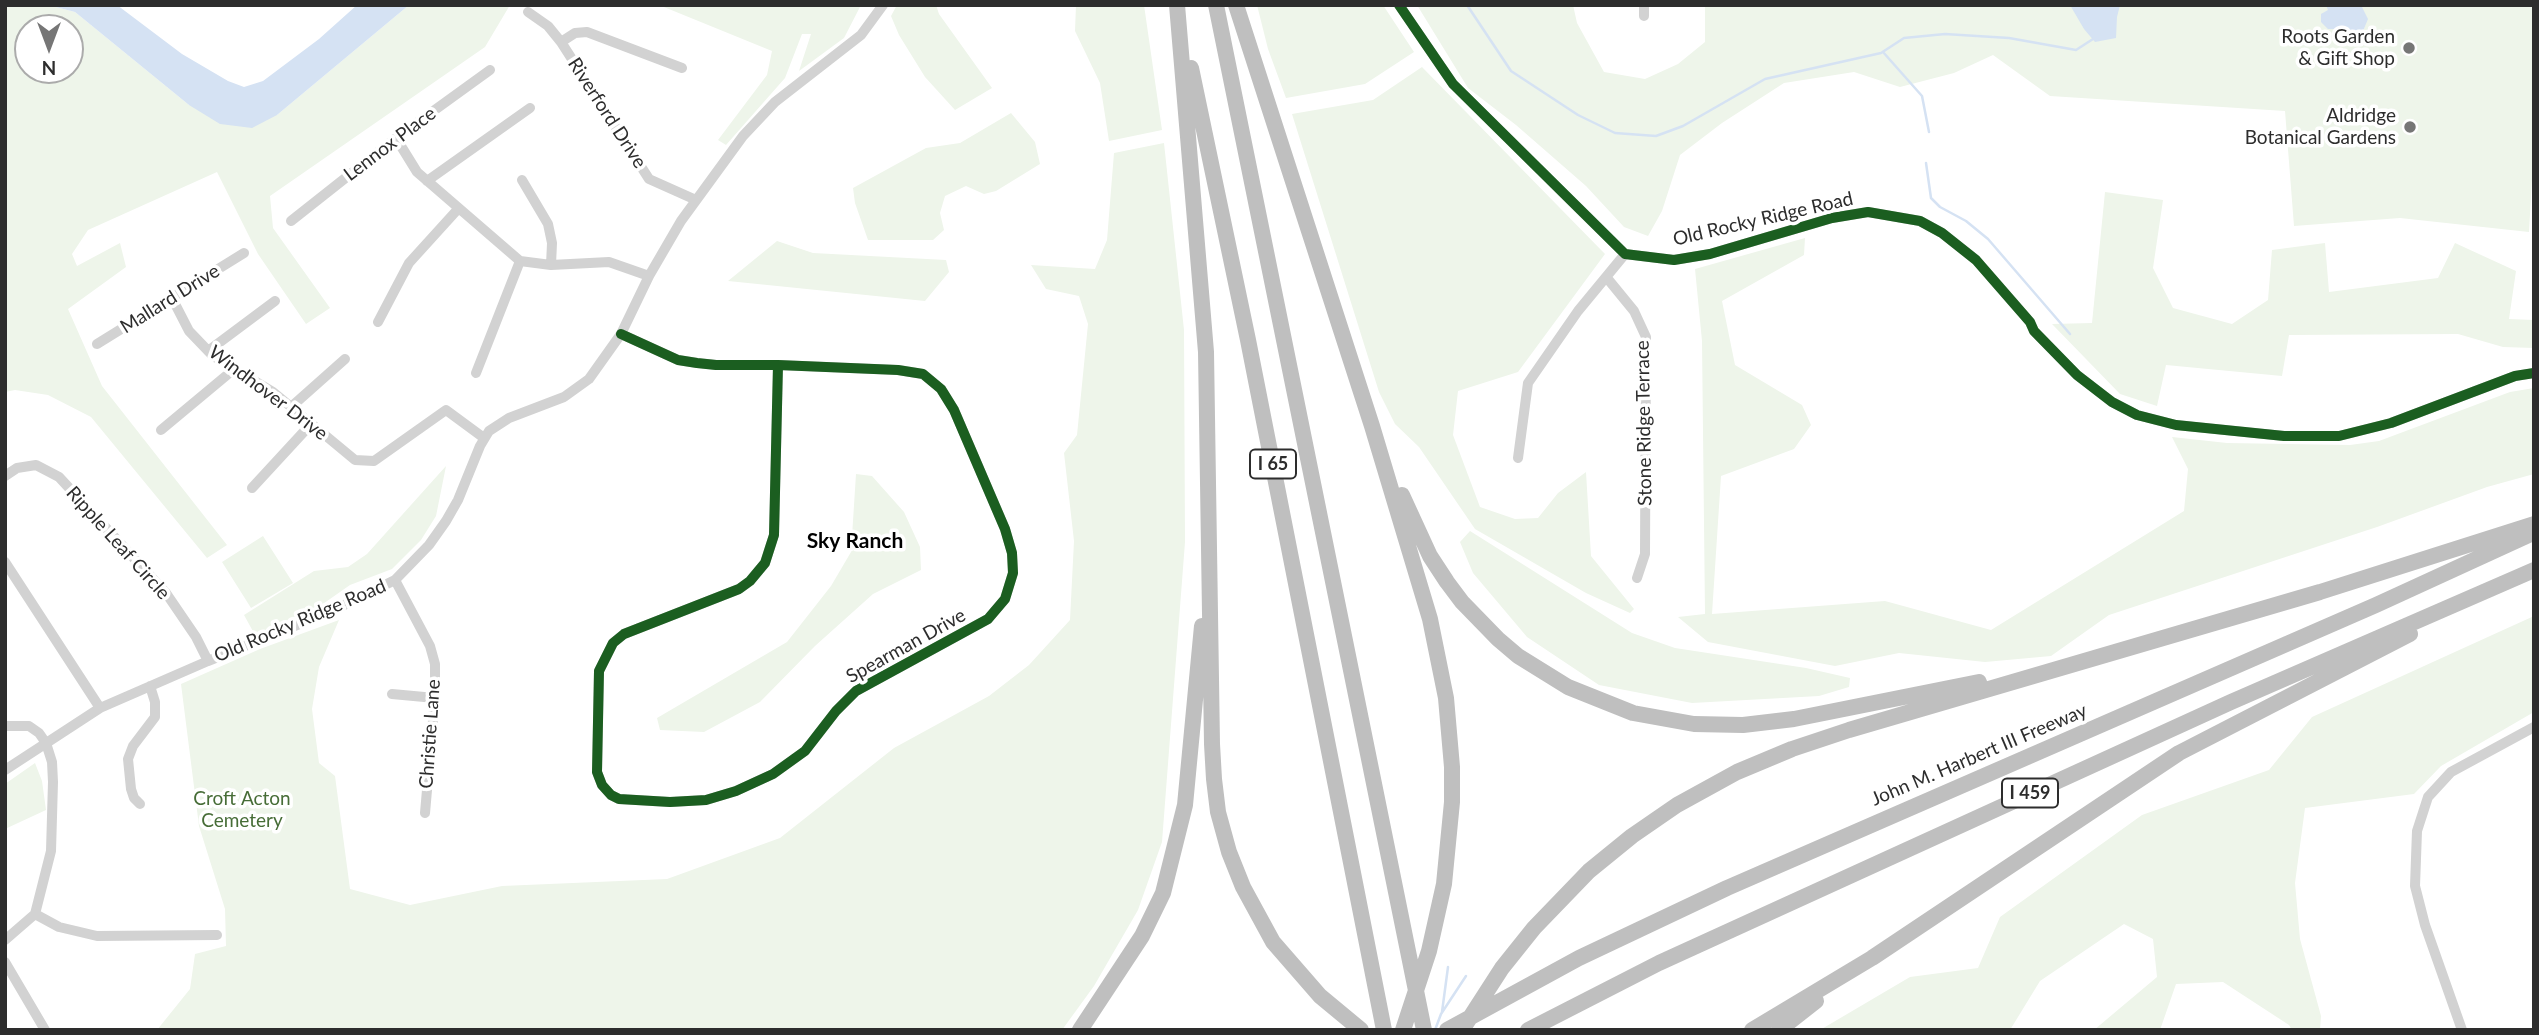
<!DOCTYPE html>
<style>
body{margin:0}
#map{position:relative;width:2539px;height:1035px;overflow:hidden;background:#fff;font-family:Lato,sans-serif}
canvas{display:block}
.frame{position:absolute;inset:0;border:7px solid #2d2d2d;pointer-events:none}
.north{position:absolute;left:14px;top:14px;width:70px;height:70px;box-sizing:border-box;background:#fff;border:2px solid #ababab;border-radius:50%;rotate:180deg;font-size:19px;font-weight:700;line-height:28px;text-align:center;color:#2d2d2d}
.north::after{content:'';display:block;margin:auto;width:24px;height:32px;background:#767676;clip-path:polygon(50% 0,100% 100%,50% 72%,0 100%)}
</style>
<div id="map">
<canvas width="2539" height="1035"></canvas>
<div class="frame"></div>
<div class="north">N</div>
</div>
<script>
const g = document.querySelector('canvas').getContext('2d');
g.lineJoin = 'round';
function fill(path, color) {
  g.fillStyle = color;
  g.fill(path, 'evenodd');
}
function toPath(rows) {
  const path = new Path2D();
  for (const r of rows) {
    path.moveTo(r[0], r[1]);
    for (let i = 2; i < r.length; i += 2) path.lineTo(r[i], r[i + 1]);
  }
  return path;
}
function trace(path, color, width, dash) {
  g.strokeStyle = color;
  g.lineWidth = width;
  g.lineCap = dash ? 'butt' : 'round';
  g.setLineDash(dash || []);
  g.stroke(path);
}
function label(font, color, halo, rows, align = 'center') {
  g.font = font + ' Lato,sans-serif';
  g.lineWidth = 7;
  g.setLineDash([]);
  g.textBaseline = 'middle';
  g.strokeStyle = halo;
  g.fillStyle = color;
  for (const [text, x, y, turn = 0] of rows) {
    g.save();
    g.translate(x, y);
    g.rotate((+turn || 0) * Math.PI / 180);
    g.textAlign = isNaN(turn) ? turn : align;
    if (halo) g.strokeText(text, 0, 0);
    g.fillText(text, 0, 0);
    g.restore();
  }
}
fill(toPath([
 [5,5,52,6,75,12,189,105,277,115,409,5,510,5,485,47,270,196,273,228,330,308,306,324,258,254,217,172,88,230,72,254,77,266,120,243,126,267,68,309,102,386,227,545,207,558,91,417,48,395,15,390,5,392],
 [28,28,70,28,70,70,28,70],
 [659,5,861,5,844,38,799,71,811,34,802,34,785,78,726,145,718,140,767,75,772,51],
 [897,5,936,5,939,14,992,88,955,110,925,77,899,35,891,16],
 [1076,5,1144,5,1162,130,1109,141,1100,83,1075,31],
 [1257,5,1383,5,1414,52,1365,84,1286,98,1268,49],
 [1417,5,1573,5,1577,23,1604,72,1645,79,1678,64,1705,42,1705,5,2534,5,2534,144,2529,232,2400,218,2294,226,2285,111,2050,96,1993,55,1954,73,1900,87,1854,72,1784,83,1722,123,1680,155,1662,211,1648,236,1624,227,1586,186,1516,125,1468,88],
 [1422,67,1605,254,1518,372,1458,391,1453,435,1480,507,1515,519,1538,518,1558,493,1586,472,1591,556,1634,609,1630,613,1586,593,1475,529,1419,447,1395,424,1379,392,1292,114,1373,100],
 [1011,113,1035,142,1040,164,996,191,984,194,966,186,945,196,940,213,944,230,933,240,868,240,855,203,853,188,926,148,960,143],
 [1164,143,1184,330,1185,542,1162,842,1138,910,1094,986,1062,1030,157,1030,190,989,195,954,226,946,225,909,199,826,181,684,260,649,339,620,319,667,312,709,319,763,335,776,350,889,410,905,502,886,667,879,780,838,894,748,989,696,1029,665,1070,620,1074,541,1064,453,1077,435,1088,324,1079,296,1046,289,1031,265,1095,269,1107,240,1114,153],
 [2105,192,2163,200,2153,268,2173,308,2232,324,2268,300,2272,250,2325,243,2329,292,2438,278,2455,243,2516,271,2509,319,2534,320,2534,348,2503,347,2458,334,2289,335,2282,376,2166,365,2157,406,2120,394,2052,324,2092,323],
 [1805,238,1804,255,1722,301,1735,365,1802,405,1811,425,1794,449,1721,476,1712,614,1885,601,1991,630,2184,511,2188,469,2172,437,2227,443,2350,445,2379,441,2510,392,2534,388,2534,474,2487,487,2377,527,2109,615,2051,656,1985,662,1899,653,1835,666,1708,642,1678,617,1705,614,1702,341,1695,269],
 [777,241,813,253,946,260,949,272,925,301,728,281],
 [446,466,436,516,421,540,392,569,350,585,320,606,255,635,244,615,314,571,348,567,367,554],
 [856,474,872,476,904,512,920,547,921,570,873,594,815,646,760,702,704,732,660,730,657,718,787,642,831,586,851,552],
 [1470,531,1632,633,1675,648,1806,668,1850,678,1849,687,1819,696,1692,703,1599,685,1527,637,1473,573,1460,542],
 [263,536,293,583,251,608,222,562],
 [2534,616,2534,712,2441,766,2414,794,2305,808,2295,883,2300,939,2321,1016,2320,1030,2292,1030,2289,1025,2223,982,2176,984,2160,1030,2094,1030,2157,977,2153,939,2124,924,2040,981,2010,1030,1820,1030,1910,977,1978,968,2000,917,2142,815,2269,770,2312,717],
 [35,763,42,781,46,810,5,829,5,784]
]), '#eef5ea');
fill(toPath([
 [35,5,117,5,182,54,228,81,244,87,263,81,319,39,357,5,409,5,277,115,252,128,220,124,189,105,75,12,52,6],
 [2070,5,2120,5,2117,17,2116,38,2095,42,2084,29],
 [2326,5,2361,5,2368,19,2363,31,2357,34,2352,33,2349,39,2338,38,2335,29,2328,29,2321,22,2321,14,2328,10]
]), '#d5e2f3');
trace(toPath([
 [1467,5,1511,71,1578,115,1615,133,1656,136,1683,126,1765,79,1881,53,1904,38,1945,34,2009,38,2076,50,2093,39],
 [1883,52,1922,96,1929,132],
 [1926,163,1931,198,1940,207,1966,221,1988,239,2070,334],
 [1442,1012,1448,967],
 [1435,1030,1441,1014,1466,976]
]), '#d5e2f3', 2.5);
trace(toPath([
 [1399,5,1453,84,1625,254,1674,260,1710,254,1832,218,1868,212,1920,221,1942,233,1976,260,2030,322,2034,331,2077,375,2112,402,2137,415,2176,425,2284,436,2339,436,2391,423,2515,376,2534,373],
 [1644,5,1644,16],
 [528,12,548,26,561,42,649,179,696,200],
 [561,42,575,33,587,32,682,68],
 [396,138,417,172,520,261,551,265,609,262,649,276],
 [522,180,548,224,552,243,551,265],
 [427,181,530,108],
 [291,221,396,138,490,70],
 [1607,278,1634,311,1646,337,1645,554,1637,578],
 [172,298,189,331,213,356,273,392,355,460,374,461,446,410,484,438],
 [378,322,409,263,458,209],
 [621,334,678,360,697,363,716,365,778,365,898,370,923,374,941,389,954,410,1005,529,1012,553,1013,573,1005,599,988,619,856,691,836,711,805,751,773,774,736,791,706,800,670,802,619,799,611,795,602,785,597,772,599,671,613,643,624,634,739,589,750,581,765,563,774,535,778,365],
 [97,344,244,253],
 [208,351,275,301],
 [476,373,520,261],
 [291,407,345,359],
 [161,430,233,370],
 [1518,458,1528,383,1578,311,1625,254],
 [5,476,17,468,36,465,59,477,166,593,196,637,208,661],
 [252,488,311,424],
 [5,562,100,708],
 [395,580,430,646,435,664,435,698,425,813],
 [392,694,435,698],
 [5,726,29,726,39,733,46,743,52,762,53,782,51,851,35,914,5,940],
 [5,770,100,708,208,661,334,610,395,580,429,545,446,521,458,500,480,446,489,431,509,418,564,397,589,379,621,334,649,276,681,221,743,136,775,102,861,35,883,5],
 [140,804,134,798,131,789,128,759,133,746,155,717,155,702,150,686],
 [35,914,59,927,97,936,217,935],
 [5,962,45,1030],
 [2462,1030,2425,925,2415,886,2417,831,2428,797,2451,772,2534,727]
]), '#d2d2d2', 10);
trace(toPath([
 [1177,5,1206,352,1212,744,1214,779,1218,812,1229,852,1243,887,1273,942,1320,996,1361,1030],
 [1216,5,1424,1030],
 [1236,5,1372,426,1430,619,1446,698,1452,767,1452,802,1444,884,1429,951,1403,1030],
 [1191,68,1248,340,1384,1030],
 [1402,495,1430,556,1447,582,1462,602,1498,639,1518,656,1568,687,1633,713,1694,724,1743,725,1794,719,1979,682],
 [1080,1030,1142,936,1163,893,1185,805,1202,626],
 [1447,1030,1579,958,1727,888,2376,605,2533,533],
 [1462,1030,1502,968,1534,928,1589,871,1632,836,1677,805,1737,772,1792,749,1849,730,2320,592,2534,524],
 [1528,1030,1659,963,2231,702,2534,570],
 [1752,1030,1872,958,2179,753,2410,634],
 [1779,1030,1816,1001]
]), '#bfbfbf', 16);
trace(toPath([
 [1399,5,1453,84,1625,254,1674,260,1710,254,1832,218,1868,212,1920,221,1942,233,1976,260,2030,322,2034,331,2077,375,2112,402,2137,415,2176,425,2284,436,2339,436,2391,423,2515,376,2534,373],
 [621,334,678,360,697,363,716,365,778,365,898,370,923,374,941,389,954,410,1005,529,1012,553,1013,573,1005,599,988,619,856,691,836,711,805,751,773,774,736,791,706,800,670,802,619,799,611,795,602,785,597,772,599,671,613,643,624,634,739,589,750,581,765,563,774,535,778,365]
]), '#1b5e20', 10);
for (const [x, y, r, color] of [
 [2409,48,7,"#767676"],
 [2410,127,7,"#767676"]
]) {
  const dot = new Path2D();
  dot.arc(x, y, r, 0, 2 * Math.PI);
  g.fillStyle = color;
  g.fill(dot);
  trace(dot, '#fff', 2.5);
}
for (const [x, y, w] of [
 [1273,464,46],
 [2030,793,56]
]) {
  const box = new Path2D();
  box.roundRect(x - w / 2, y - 14.5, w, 29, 5);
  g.fillStyle = '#fff';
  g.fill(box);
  trace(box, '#2d2d2d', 2);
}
label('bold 18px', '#2d2d2d', null, [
 ["I 65",1273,464],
 ["I 459",2030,793]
]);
label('19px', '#2d2d2d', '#fff', [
 ["Roots Garden",2395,37],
 ["& Gift Shop",2395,59],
 ["Aldridge",2396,116],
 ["Botanical Gardens",2396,138]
], 'right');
label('19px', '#2d2d2d', '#fff', [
 ["Riverford Drive",607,113,57],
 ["Lennox Place",390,144,-37],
 ["Old Rocky Ridge Road",1763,219,-13],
 ["Mallard Drive",170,299,-32],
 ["Windhover Drive",268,393,37],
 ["Stone Ridge Terrace",1644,423,-91],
 ["Ripple Leaf Circle",118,543,48],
 ["Old Rocky Ridge Road",300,621,-23],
 ["Spearman Drive",906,646,-29],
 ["Christie Lane",430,734,-86],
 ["John M. Harbert III Freeway",1979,755,-23]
]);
label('19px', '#476d37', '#fff', [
 ["Croft Acton",242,799],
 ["Cemetery",242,821]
]);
label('bold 21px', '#000', '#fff', [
 ["Sky Ranch",855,541]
]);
</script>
